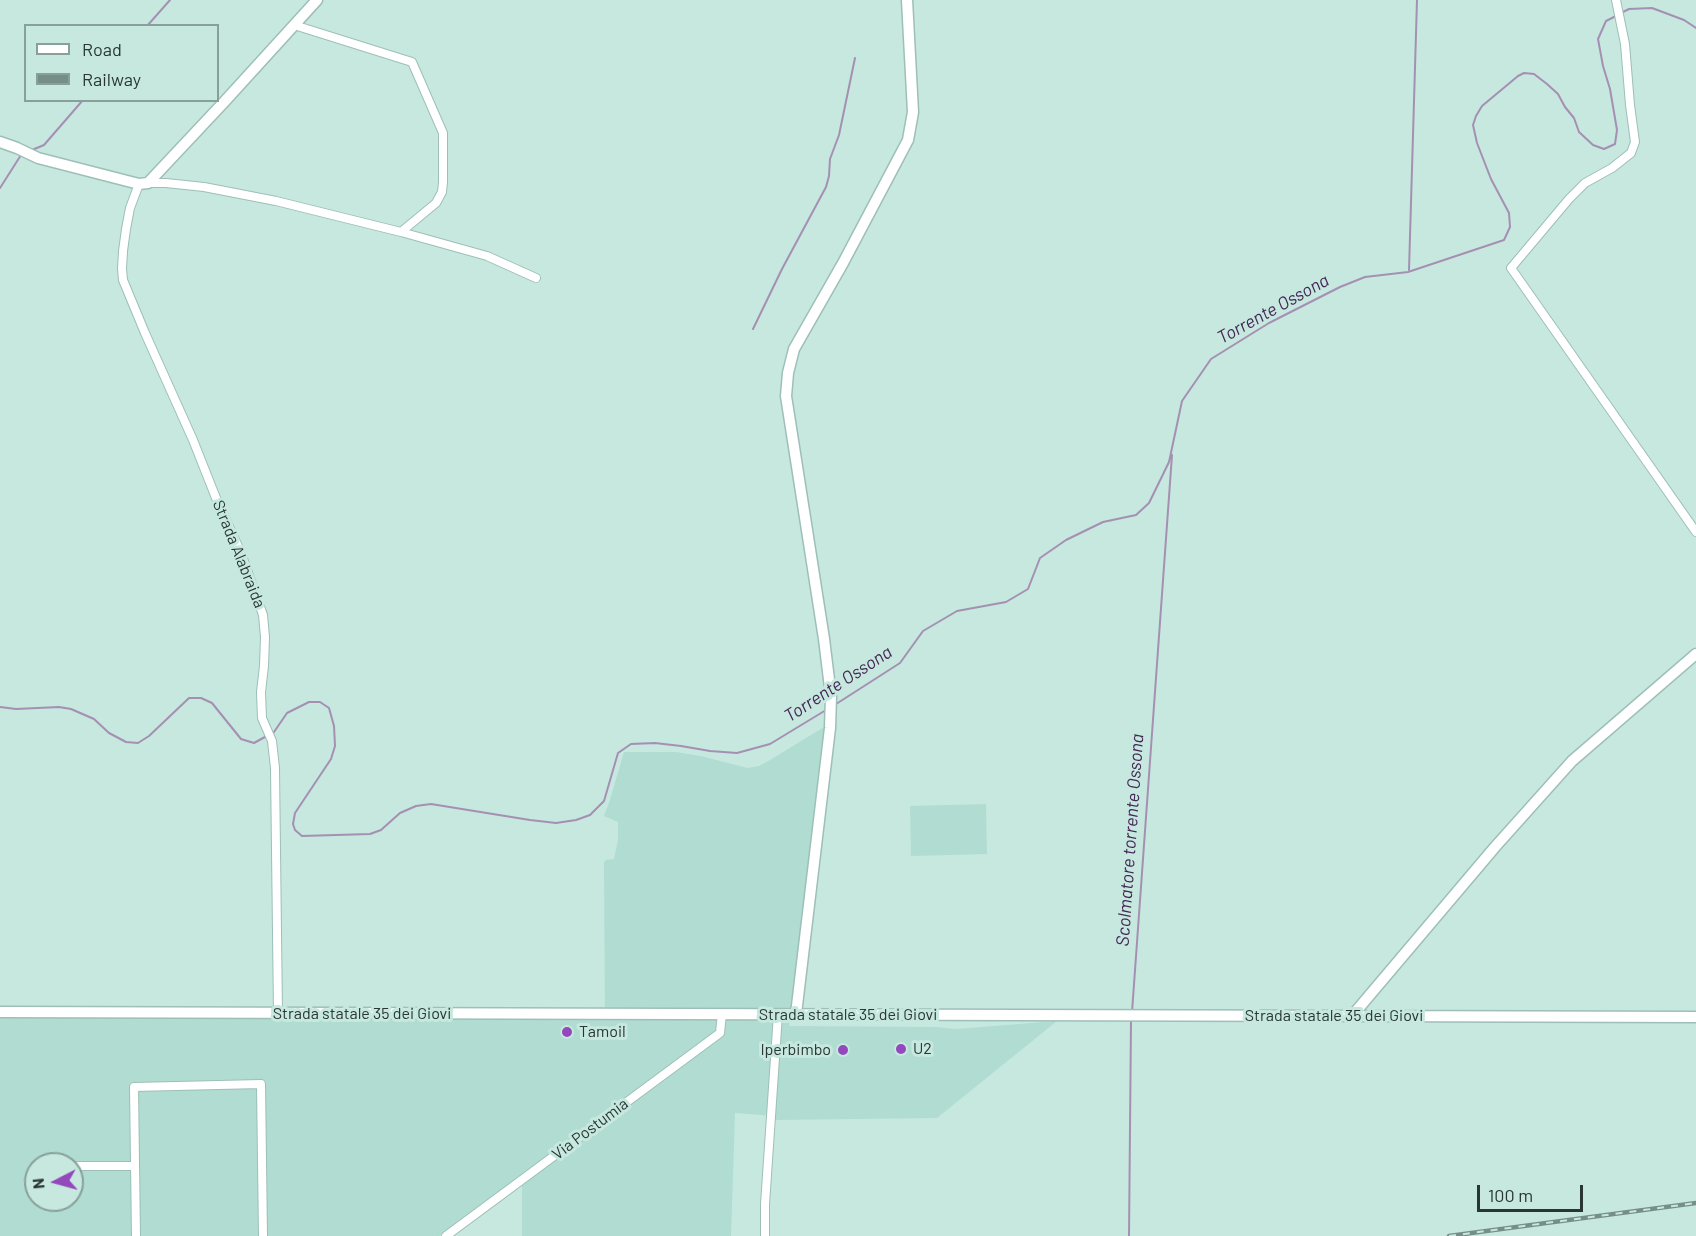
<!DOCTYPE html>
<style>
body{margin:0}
#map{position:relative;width:1696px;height:1236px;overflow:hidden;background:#c6e8df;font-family:Barlow,sans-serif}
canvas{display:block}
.legend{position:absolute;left:24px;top:24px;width:195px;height:78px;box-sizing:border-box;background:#c6e8df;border:2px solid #87a19a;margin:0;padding:8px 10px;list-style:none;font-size:18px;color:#293633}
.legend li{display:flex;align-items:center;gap:12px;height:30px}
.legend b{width:30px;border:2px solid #87a19a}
.north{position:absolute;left:24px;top:1152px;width:60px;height:60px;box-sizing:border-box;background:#c6e8df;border:2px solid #87a19a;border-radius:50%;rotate:264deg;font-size:16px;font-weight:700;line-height:24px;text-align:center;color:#293633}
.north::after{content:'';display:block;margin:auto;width:21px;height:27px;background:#9349bb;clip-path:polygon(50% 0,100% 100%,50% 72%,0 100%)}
.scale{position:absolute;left:1477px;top:1185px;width:106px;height:27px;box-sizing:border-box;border:3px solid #293633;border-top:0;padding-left:8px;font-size:18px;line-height:21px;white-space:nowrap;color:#293633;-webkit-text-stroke:4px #c6e8df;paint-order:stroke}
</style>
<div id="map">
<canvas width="1696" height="1236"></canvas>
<ul class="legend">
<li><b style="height:8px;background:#fff"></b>Road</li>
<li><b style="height:8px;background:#778e88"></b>Railway</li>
</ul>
<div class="north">N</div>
<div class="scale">100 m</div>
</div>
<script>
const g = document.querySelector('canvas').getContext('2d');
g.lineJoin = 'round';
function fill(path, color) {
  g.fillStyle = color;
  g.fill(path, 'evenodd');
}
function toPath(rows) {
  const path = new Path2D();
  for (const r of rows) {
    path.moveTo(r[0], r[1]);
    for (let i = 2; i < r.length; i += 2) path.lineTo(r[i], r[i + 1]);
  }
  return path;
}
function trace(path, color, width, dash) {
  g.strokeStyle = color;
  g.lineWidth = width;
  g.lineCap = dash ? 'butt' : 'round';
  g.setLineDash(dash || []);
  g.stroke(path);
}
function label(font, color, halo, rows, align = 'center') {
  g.font = font + ' Barlow,sans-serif';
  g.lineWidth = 6;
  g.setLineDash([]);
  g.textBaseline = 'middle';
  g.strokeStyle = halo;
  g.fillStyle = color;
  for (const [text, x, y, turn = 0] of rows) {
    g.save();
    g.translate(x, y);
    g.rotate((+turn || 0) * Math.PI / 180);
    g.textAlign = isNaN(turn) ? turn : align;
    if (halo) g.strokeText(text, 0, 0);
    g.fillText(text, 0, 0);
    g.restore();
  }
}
fill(toPath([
 [824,727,789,1026,936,1027,956,1029,1057,1021,937,1118,774,1120,774,1116,735,1113,731,1236,522,1236,522,1176,439,1236,0,1236,0,1016,605,1018,604,862,606,860,614,859,618,840,618,822,604,816,610,800,624,752,676,752,700,756,748,768,759,766,770,760],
 [36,1164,72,1164,72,1200,36,1200],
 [986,804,987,854,911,856,910,806]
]), '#b1dcd2');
trace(toPath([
 [1621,13,1629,9,1652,8,1684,20,1696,28],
 [147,26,170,0],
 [32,150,44,145,83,100],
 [0,188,21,155],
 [1409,270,1417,0],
 [753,329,782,269,826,187,829,176,830,159,839,135,855,58],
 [833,706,900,663,923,631,957,611,1006,602,1028,589,1040,558,1066,540,1103,522,1136,515,1149,503,1169,462,1182,401,1211,359,1269,323,1340,287,1365,277,1408,272,1504,240,1510,227,1509,213,1491,179,1477,143,1473,125,1476,116,1482,106,1518,76,1524,73,1534,74,1547,84,1558,94,1565,107,1574,118,1579,132,1593,145,1604,149,1615,144,1617,130,1610,89,1603,66,1598,39,1606,21,1616,16],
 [0,707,16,709,59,707,71,709,94,719,109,733,126,742,138,743,149,736,189,698,201,698,212,703,241,739,254,743,274,732,287,713,309,702,320,702,329,708,334,726,335,746,331,759,295,813,293,824,295,830,302,836,370,834,381,830,400,813,416,806,431,804,530,820,556,823,576,820,590,815,604,801,618,753,631,744,655,743,681,746,710,751,737,753,770,744,826,710],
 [1132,1012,1172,455],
 [1129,1236,1131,1020]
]), '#a590b3', 2);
const street = toPath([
 [1616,0,1625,44,1630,105,1635,142,1631,153,1612,168,1585,183,1569,199,1511,268,1696,532],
 [294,25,412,62,443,133,443,182,442,192,436,203,401,232],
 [148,183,166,183,204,187,276,201,401,232,487,256,536,278],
 [139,184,130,208,126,229,123,251,122,269,123,280,145,333,193,440,216,498,241,553,263,615,265,637,264,666,261,692,262,718,272,741,275,768,278,1014],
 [72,1166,135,1166],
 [136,1236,134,1087,261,1084,263,1236],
 [446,1236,720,1033,722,1014],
 [765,1236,765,1204,778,1014]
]);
const secondary = toPath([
 [0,142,17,148,38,158,139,184,148,183,225,101,317,0],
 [0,1012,1696,1017],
 [796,1014,830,728,831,696,824,639,786,396,788,373,794,349,843,263,908,140,913,112,907,0],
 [1352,1016,1495,847,1572,761,1696,654]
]);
trace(street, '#9ebfb7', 10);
trace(secondary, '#9ebfb7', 13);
trace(street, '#fff', 8);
trace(secondary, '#fff', 10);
const rail = toPath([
 [1449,1236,1696,1203]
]);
trace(rail, '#778e88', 4.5);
trace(rail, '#c6e8df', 2, [7]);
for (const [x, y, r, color] of [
 [567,1032,6,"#9349bb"],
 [901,1049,6,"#9349bb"],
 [843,1050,6,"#9349bb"]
]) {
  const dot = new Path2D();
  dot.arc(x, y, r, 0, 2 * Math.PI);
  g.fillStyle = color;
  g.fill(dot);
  trace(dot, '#c6e8df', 2);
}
label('16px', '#293633', '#c6e8df', [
 ["Strada Alabraida",239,554,68],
 ["Strada statale 35 dei Giovi",362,1014],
 ["Strada statale 35 dei Giovi",848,1015],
 ["Strada statale 35 dei Giovi",1334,1016],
 ["Via Postumia",590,1129,-37]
]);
label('16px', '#293633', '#c6e8df', [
 ["Tamoil",579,1032],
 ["U2",913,1049],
 ["Iperbimbo",831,1050,"right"]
], 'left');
label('italic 18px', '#442655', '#c6e8df', [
 ["Torrente Ossona",1273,309,-29],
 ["Torrente Ossona",838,684,-33],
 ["Scolmatore torrente Ossona",1130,840,-86]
]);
</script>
